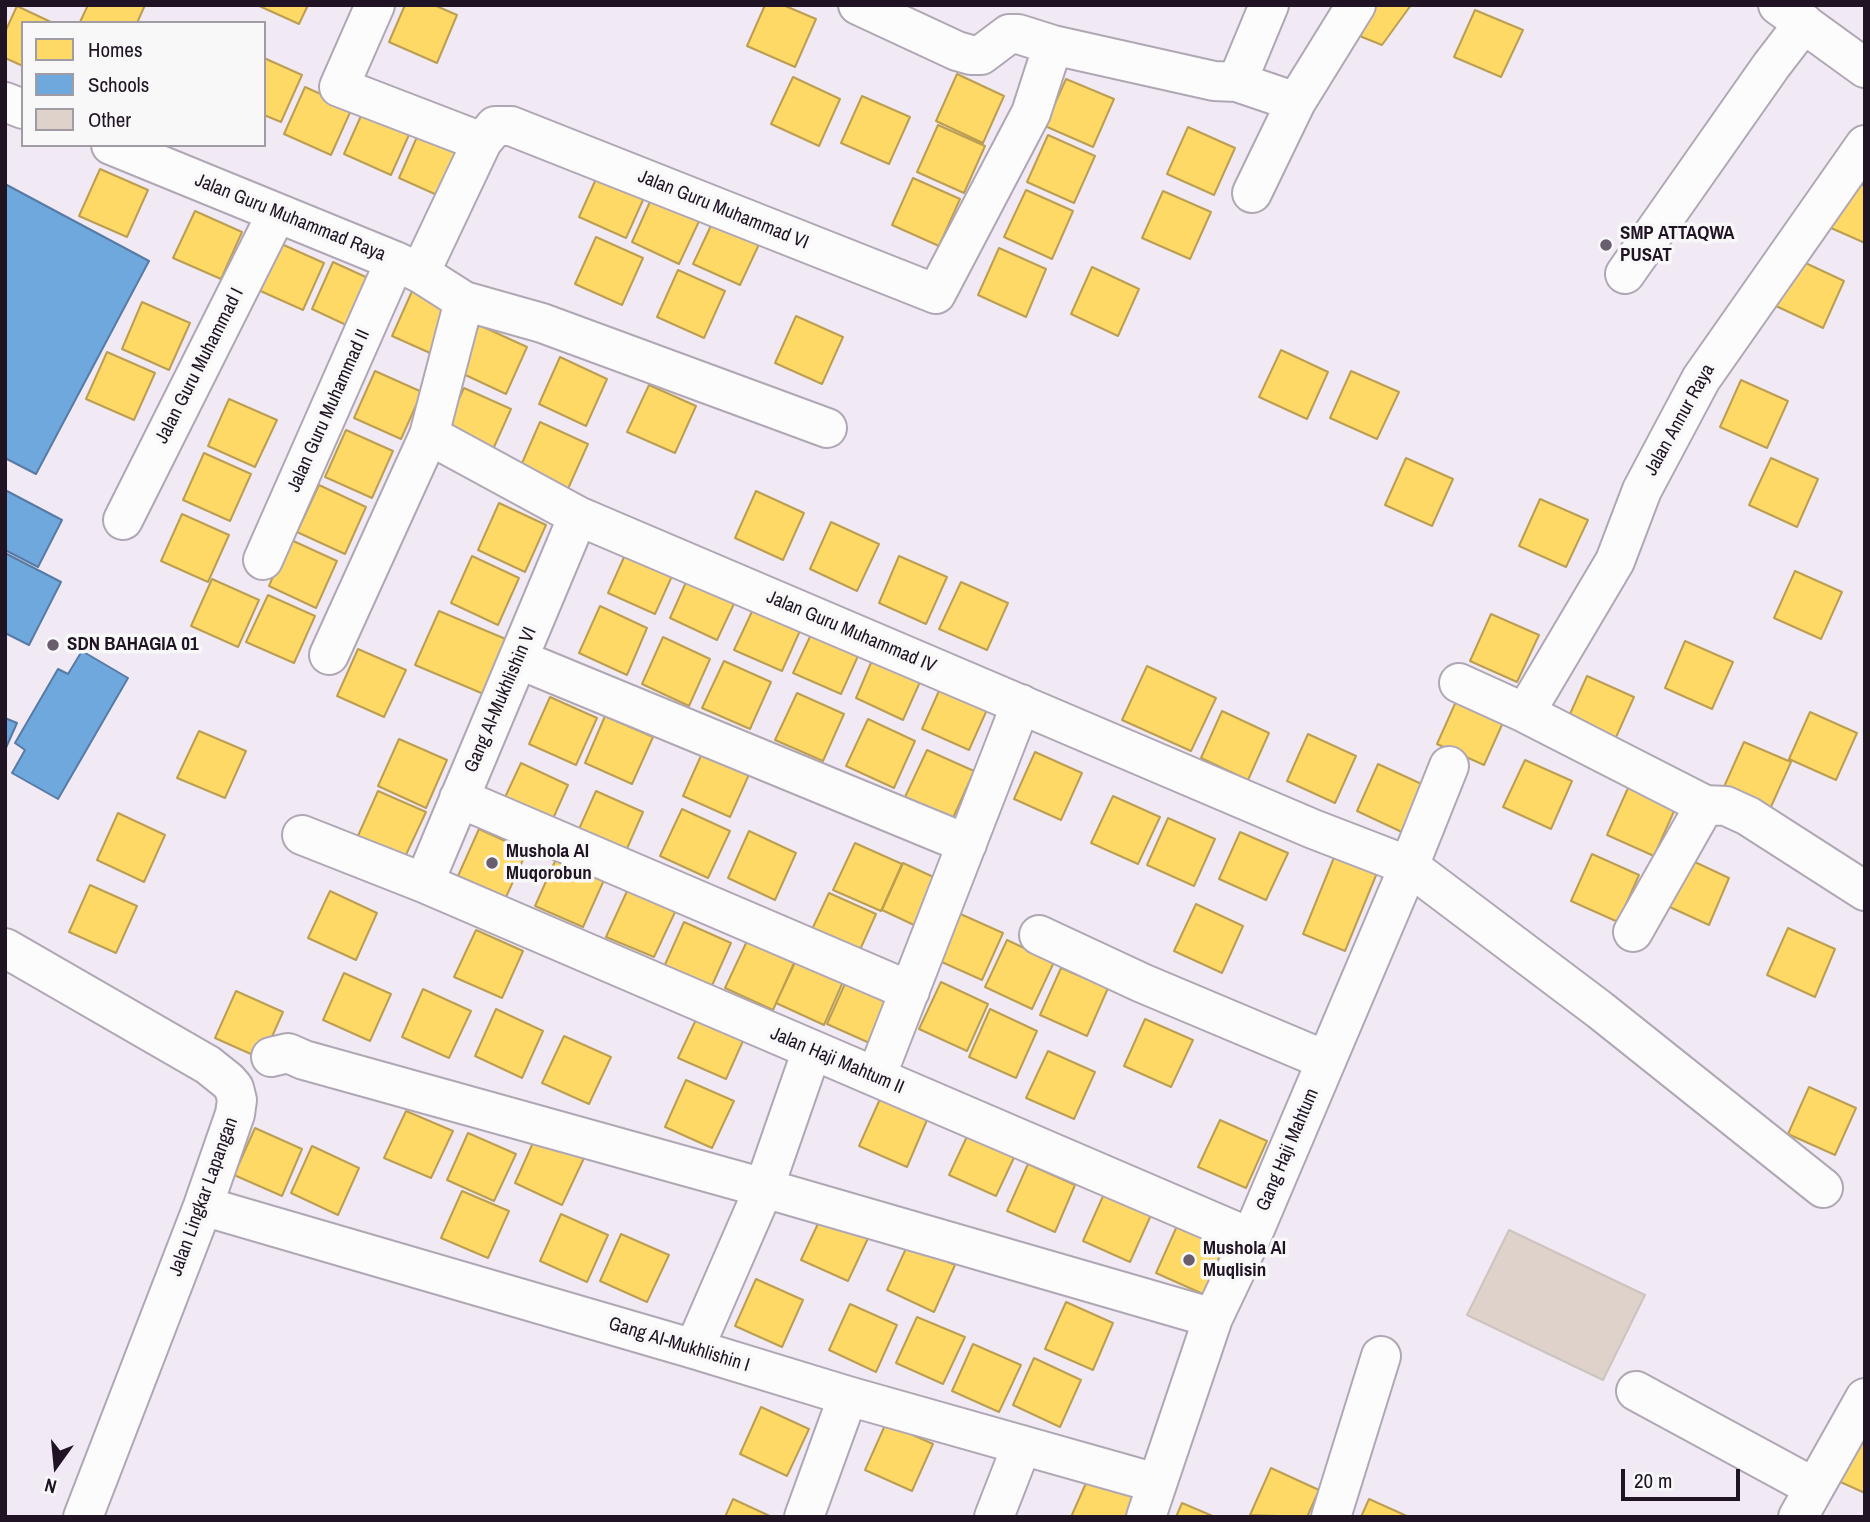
<!DOCTYPE html>
<style>
body{margin:0}
#map{position:relative;width:1870px;height:1522px;overflow:hidden;background:#f1eaf4;font-family:"Archivo Narrow",sans-serif}
canvas{display:block}
.frame{position:absolute;inset:0;border:7px solid #1f1324;pointer-events:none}
.legend{position:absolute;left:21px;top:21px;width:245px;height:126px;box-sizing:border-box;background:#f8f8f8;border:2px solid #a19ca3;margin:0;padding:9px 12px;list-style:none;font-size:21px;color:#1f1324}
.legend li{display:flex;align-items:center;gap:14px;height:35px}
.legend b{width:35px;border:2px solid #a19ca3}
.north{position:absolute;left:21px;top:1431px;width:70px;height:70px;-webkit-text-stroke:5px #f8f8f8;paint-order:stroke;rotate:195deg;font-size:19px;font-weight:700;line-height:28px;text-align:center;color:#1f1324}
.north::after{content:'';display:block;margin:auto;width:24px;height:32px;background:#1f1324;clip-path:polygon(50% 0,100% 100%,50% 72%,0 100%)}
.scale{position:absolute;left:1621px;top:1469px;width:119px;height:32px;box-sizing:border-box;border:4px solid #1f1324;border-top:0;padding-left:9px;font-size:21px;line-height:24px;white-space:nowrap;color:#1f1324;-webkit-text-stroke:5px #f8f8f8;paint-order:stroke}
</style>
<div id="map">
<canvas width="1870" height="1522"></canvas>
<div class="frame"></div>
<ul class="legend">
<li><b style="height:19px;background:#ffd966"></b>Homes</li>
<li><b style="height:19px;background:#6fa8dc"></b>Schools</li>
<li><b style="height:19px;background:#ded2cb"></b>Other</li>
</ul>
<div class="north">N</div>
<div class="scale">20 m</div>
</div>
<script>
const g = document.querySelector('canvas').getContext('2d');
g.lineJoin = 'round';
function fill(path, color) {
  g.fillStyle = color;
  g.fill(path, 'evenodd');
}
function toPath(rows) {
  const path = new Path2D();
  for (const r of rows) {
    path.moveTo(r[0], r[1]);
    for (let i = 2; i < r.length; i += 2) path.lineTo(r[i], r[i + 1]);
  }
  return path;
}
function trace(path, color, width, dash) {
  g.strokeStyle = color;
  g.lineWidth = width;
  g.lineCap = dash ? 'butt' : 'round';
  g.setLineDash(dash || []);
  g.stroke(path);
}
function label(font, color, halo, rows, align = 'center') {
  g.font = font + ' "Archivo Narrow",sans-serif';
  g.lineWidth = 7;
  g.setLineDash([]);
  g.textBaseline = 'middle';
  g.strokeStyle = halo;
  g.fillStyle = color;
  for (const [text, x, y, turn = 0] of rows) {
    g.save();
    g.translate(x, y);
    g.rotate((+turn || 0) * Math.PI / 180);
    g.textAlign = isNaN(turn) ? turn : align;
    if (halo) g.strokeText(text, 0, 0);
    g.fillText(text, 0, 0);
    g.restore();
  }
}
const homes = toPath([
 [88,5,145,5,137,23,82,23,80,22,88,5],
 [257,5,308,5,299,24,257,5],
 [405,5,434,5,457,15,437,63,389,42,405,5],
 [765,5,783,5,816,19,795,67,747,46,765,5],
 [1368,5,1411,5,1382,45,1362,37,1353,26,1368,5],
 [17,6,53,23,23,23,23,66,5,58,5,32,17,6],
 [1475,10,1523,30,1501,77,1454,57,1475,10],
 [264,58,302,75,281,122,264,115,264,58],
 [957,74,1004,96,983,143,936,121,957,74],
 [793,77,840,99,819,146,771,124,793,77],
 [1066,79,1114,99,1093,147,1045,126,1066,79],
 [305,87,352,108,331,155,284,134,305,87],
 [862,96,910,117,889,164,841,143,862,96],
 [365,107,412,128,391,175,344,154,365,107],
 [938,125,985,146,964,193,917,172,938,125],
 [1188,127,1235,148,1214,195,1167,174,1188,127],
 [420,130,467,152,446,199,399,178,420,130],
 [1048,135,1095,156,1074,203,1027,182,1048,135],
 [100,169,148,190,127,237,79,216,100,169],
 [600,170,647,191,626,238,579,217,600,170],
 [913,178,960,199,939,246,892,225,913,178],
 [1852,181,1865,186,1865,243,1831,228,1852,181],
 [1026,190,1073,211,1052,259,1004,237,1026,190],
 [1163,191,1211,212,1190,259,1142,238,1163,191],
 [653,195,701,217,679,264,632,242,653,195],
 [195,211,242,232,221,279,173,258,195,211],
 [715,217,762,238,740,285,693,264,715,217],
 [596,237,643,258,622,305,575,284,596,237],
 [277,242,324,263,303,310,256,289,277,242],
 [999,248,1046,269,1026,317,978,295,999,248],
 [1797,259,1844,281,1823,328,1776,306,1797,259],
 [333,262,381,284,359,331,312,309,333,262],
 [1092,267,1139,289,1118,336,1071,314,1092,267],
 [678,270,725,291,704,338,657,317,678,270],
 [413,289,460,310,439,357,392,336,413,289],
 [142,302,190,323,169,370,122,349,142,302],
 [796,316,843,337,822,384,775,363,796,316],
 [479,325,527,347,506,394,459,372,479,325],
 [1281,350,1328,372,1307,419,1259,397,1281,350],
 [107,352,155,373,134,420,86,399,107,352],
 [560,357,607,379,586,426,539,404,560,357],
 [375,371,422,392,401,439,354,418,375,371],
 [1351,371,1399,392,1377,439,1330,418,1351,371],
 [1741,380,1788,401,1767,448,1720,427,1741,380],
 [649,385,696,406,675,453,627,432,649,385],
 [464,388,511,409,490,456,442,435,464,388],
 [229,399,277,420,255,467,208,446,229,399],
 [540,422,588,444,567,491,519,470,540,422],
 [346,430,393,451,372,498,325,477,346,430],
 [204,453,251,474,230,521,183,500,204,453],
 [1406,458,1453,479,1432,526,1385,505,1406,458],
 [1771,458,1818,479,1797,527,1749,505,1771,458],
 [319,485,366,507,345,554,297,532,319,485],
 [756,491,804,513,783,560,735,538,756,491],
 [1540,499,1588,520,1566,567,1519,546,1540,499],
 [499,503,546,525,525,572,478,550,499,503],
 [182,514,229,535,208,582,161,561,182,514],
 [831,522,879,544,857,591,810,569,831,522],
 [289,539,337,561,316,608,269,586,289,539],
 [629,546,676,567,655,614,608,593,629,546],
 [472,556,519,578,498,625,451,603,472,556],
 [899,556,947,577,926,624,879,603,899,556],
 [691,571,739,593,717,640,670,618,691,571],
 [1795,571,1842,592,1821,639,1774,618,1795,571],
 [212,579,259,600,238,647,191,626,212,579],
 [961,582,1008,603,987,650,939,629,961,582],
 [268,595,315,616,294,663,246,642,268,595],
 [756,603,803,624,782,671,734,650,756,603],
 [600,606,647,628,627,675,579,653,600,606],
 [439,611,508,640,486,695,415,665,439,611],
 [1491,614,1539,635,1517,682,1470,661,1491,614],
 [815,626,862,647,841,694,793,673,815,626],
 [663,637,710,659,689,706,642,684,663,637],
 [1685,641,1733,662,1712,709,1665,688,1685,641],
 [358,649,406,670,384,717,337,696,358,649],
 [876,651,924,673,903,720,856,698,876,651],
 [724,661,771,682,750,729,702,708,724,661],
 [1147,666,1216,698,1191,751,1122,720,1147,666],
 [1587,676,1634,697,1613,744,1566,723,1587,676],
 [943,682,990,703,969,750,922,729,943,682],
 [797,693,844,714,823,761,775,740,797,693],
 [550,697,597,718,576,765,529,744,550,697],
 [1458,697,1505,718,1484,765,1437,744,1458,697],
 [1222,711,1269,733,1248,780,1201,758,1222,711],
 [1810,712,1857,733,1836,780,1789,759,1810,712],
 [605,716,653,737,632,784,585,763,605,716],
 [868,719,915,741,894,788,846,766,868,719],
 [199,731,246,751,225,798,177,778,199,731],
 [1308,734,1356,756,1335,803,1287,781,1308,734],
 [399,739,447,760,426,808,378,786,399,739],
 [1744,742,1791,762,1770,809,1723,789,1744,742],
 [704,749,751,770,730,817,683,796,704,749],
 [927,750,974,771,953,818,905,797,927,750],
 [1035,752,1082,773,1061,820,1014,799,1035,752],
 [1525,760,1572,781,1551,829,1503,807,1525,760],
 [521,763,568,785,547,832,499,810,521,763],
 [1378,764,1426,786,1404,833,1357,811,1378,764],
 [1628,788,1675,809,1654,856,1607,835,1628,788],
 [378,791,426,812,404,859,357,838,378,791],
 [596,791,643,812,622,860,575,838,596,791],
 [1113,796,1160,817,1138,864,1091,843,1113,796],
 [682,809,730,831,708,878,660,856,682,809],
 [118,813,165,835,144,882,97,860,118,813],
 [1168,818,1215,839,1194,886,1147,865,1168,818],
 [479,829,527,851,506,897,458,876,479,829],
 [749,831,796,853,775,900,728,878,749,831],
 [1240,832,1288,853,1266,900,1219,879,1240,832],
 [855,843,902,864,881,911,833,890,855,843],
 [1592,854,1639,875,1618,922,1571,901,1592,854],
 [1335,855,1377,873,1345,951,1303,934,1335,855],
 [1682,856,1729,878,1709,925,1661,903,1682,856],
 [556,859,604,880,583,927,535,906,556,859],
 [903,863,951,885,929,932,882,910,903,863],
 [90,885,137,906,116,953,69,932,90,885],
 [628,889,676,910,654,957,606,937,628,889],
 [330,891,377,913,356,960,308,938,330,891],
 [829,893,876,914,855,961,807,940,829,893],
 [1196,904,1243,926,1222,973,1174,951,1196,904],
 [956,912,1003,933,982,980,935,959,956,912],
 [684,922,731,943,710,990,663,969,684,922],
 [1788,928,1835,949,1815,997,1767,975,1788,928],
 [476,930,523,951,502,998,454,977,476,930],
 [1007,940,1054,962,1032,1009,985,987,1007,940],
 [747,941,794,963,773,1010,725,988,747,941],
 [798,956,845,977,824,1025,776,1003,798,956],
 [1061,968,1108,988,1087,1036,1040,1015,1061,968],
 [344,973,391,994,370,1041,323,1020,344,973],
 [848,977,895,998,874,1045,827,1024,848,977],
 [941,982,988,1004,967,1051,919,1029,941,982],
 [423,989,471,1011,449,1058,402,1037,423,989],
 [236,991,283,1012,262,1059,215,1038,236,991],
 [496,1009,543,1031,522,1078,475,1056,496,1009],
 [990,1009,1037,1031,1016,1078,969,1057,990,1009],
 [700,1011,747,1032,726,1079,678,1058,700,1011],
 [1145,1019,1193,1040,1171,1087,1124,1066,1145,1019],
 [564,1036,611,1057,589,1104,542,1083,564,1036],
 [1048,1051,1095,1072,1074,1119,1026,1098,1048,1051],
 [686,1080,734,1101,712,1148,665,1127,686,1080],
 [1809,1087,1856,1108,1835,1155,1788,1134,1809,1087],
 [880,1099,927,1120,907,1167,859,1146,880,1099],
 [406,1111,453,1131,431,1178,384,1158,406,1111],
 [1220,1120,1267,1141,1246,1188,1198,1167,1220,1120],
 [255,1128,302,1149,282,1196,234,1175,255,1128],
 [971,1128,1018,1149,996,1196,949,1175,971,1128],
 [468,1133,516,1154,494,1201,447,1180,468,1133],
 [536,1136,584,1158,562,1205,515,1183,536,1136],
 [312,1146,359,1168,338,1215,291,1193,312,1146],
 [1028,1164,1075,1185,1055,1232,1007,1211,1028,1164],
 [462,1191,509,1211,488,1258,441,1238,462,1191],
 [1104,1194,1151,1215,1130,1262,1083,1241,1104,1194],
 [823,1213,870,1234,848,1281,801,1260,823,1213],
 [561,1214,608,1235,587,1282,540,1261,561,1214],
 [1177,1226,1224,1247,1203,1294,1156,1273,1177,1226],
 [621,1234,669,1255,647,1302,600,1281,621,1234],
 [908,1244,955,1265,934,1312,887,1290,908,1244],
 [756,1279,803,1300,782,1347,735,1326,756,1279],
 [1066,1302,1113,1323,1093,1370,1045,1349,1066,1302],
 [850,1304,897,1325,876,1372,829,1350,850,1304],
 [917,1317,965,1337,943,1384,896,1363,917,1317],
 [973,1344,1021,1365,999,1412,952,1391,973,1344],
 [1034,1358,1081,1380,1060,1427,1013,1405,1034,1358],
 [761,1407,809,1429,787,1476,740,1454,761,1407],
 [886,1423,933,1444,912,1491,865,1470,886,1423],
 [1865,1437,1865,1493,1836,1480,1865,1437],
 [1271,1468,1319,1490,1307,1517,1250,1515,1271,1468],
 [1090,1474,1138,1495,1128,1517,1071,1517,1090,1474],
 [733,1499,772,1517,725,1517,733,1499],
 [1369,1499,1409,1517,1361,1517,1369,1499],
 [1182,1503,1215,1517,1176,1517,1182,1503]
]);
fill(homes, '#ffd966');
trace(homes, '#bc9e52', 2);
const schools = toPath([
 [5,184,149,261,36,474,5,458,5,184],
 [5,490,62,520,38,567,5,550,5,490],
 [5,553,61,582,29,645,5,633,5,553],
 [82,651,128,678,58,799,12,773,25,750,15,743,58,669,68,674,82,651],
 [5,718,17,723,5,750,5,718]
]);
fill(schools, '#6fa8dc');
trace(schools, '#577ba5', 2);
const building = toPath([
 [1509,1230,1645,1295,1603,1380,1467,1315,1509,1230]
]);
fill(building, '#ded2cb');
trace(building, '#cdc3bf', 2);
const minor = toPath([
 [375,5,339,87,482,142],
 [858,5,957,51,971,55,981,55,1009,34,1018,34,1053,45,1214,81,1237,82,1269,5],
 [1778,5,1865,68],
 [1237,82,1296,102,1356,5],
 [5,102,23,109],
 [111,145,395,261,420,273,464,301,542,323,827,428],
 [1252,193,1296,102],
 [420,273,482,142,495,126,511,126,936,294,1031,113,1053,45],
 [1625,274,1771,66,1804,23],
 [464,301,429,435,578,516,1313,829,1409,866,1600,1010,1823,1188],
 [123,520,277,213],
 [263,560,395,261],
 [329,655,429,435],
 [518,659,967,844],
 [1459,683,1525,713,1705,805,1726,806,1748,816,1865,891],
 [1525,713,1615,561,1642,490,1701,379,1865,145],
 [459,798,910,991],
 [302,835,424,883,1251,1238],
 [424,883,578,516],
 [1633,932,1705,805],
 [1039,935,1142,983,1325,1060],
 [5,948,208,1065,228,1081,234,1088,237,1100,235,1114,203,1206,83,1517],
 [271,1057,288,1053,304,1060,764,1188,1213,1318],
 [876,1077,1021,704],
 [203,1206,694,1349,848,1396,1156,1483],
 [694,1349,764,1188,812,1050],
 [1636,1391,1813,1487],
 [804,1517,848,1396],
 [994,1517,1022,1445],
 [1146,1517,1213,1318,1251,1238,1409,866,1449,766],
 [1331,1517,1381,1356],
 [1798,1517,1865,1398]
]);
trace(minor, '#b0a7b4', 42);
trace(minor, '#fdfcfd', 38);
for (const [x, y, r, color] of [
 [1606,245,7,"#685e6d"],
 [53,645,7,"#685e6d"],
 [492,863,7,"#685e6d"],
 [1189,1260,7,"#685e6d"]
]) {
  const dot = new Path2D();
  dot.arc(x, y, r, 0, 2 * Math.PI);
  g.fillStyle = color;
  g.fill(dot);
  trace(dot, '#f8f8f8', 2.5);
}
label('19px', '#1f1324', '#f8f8f8', [
 ["Jalan Guru Muhammad VI",723,210,22],
 ["Jalan Guru Muhammad Raya",290,218,22],
 ["Jalan Guru Muhammad I",200,366,-63],
 ["Jalan Guru Muhammad II",329,411,-66],
 ["Jalan Annur Raya",1680,420,-61],
 ["Jalan Guru Muhammad IV",851,632,23],
 ["Gang Al-Mukhlishin VI",501,700,-67],
 ["Jalan Haji Mahtum II",837,1061,23],
 ["Gang Haji Mahtum",1288,1150,-67],
 ["Jalan Lingkar Lapangan",204,1197,-70],
 ["Gang AI-Mukhlishin I",679,1345,17]
]);
label('bold 19px', '#1f1324', '#f8f8f8', [
 ["SMP ATTAQWA",1620,234],
 ["PUSAT",1620,256],
 ["SDN BAHAGIA 01",67,645],
 ["Mushola Al",506,852],
 ["Muqorobun",506,874],
 ["Mushola Al",1203,1249],
 ["Muqlisin",1203,1271]
], 'left');
</script>
